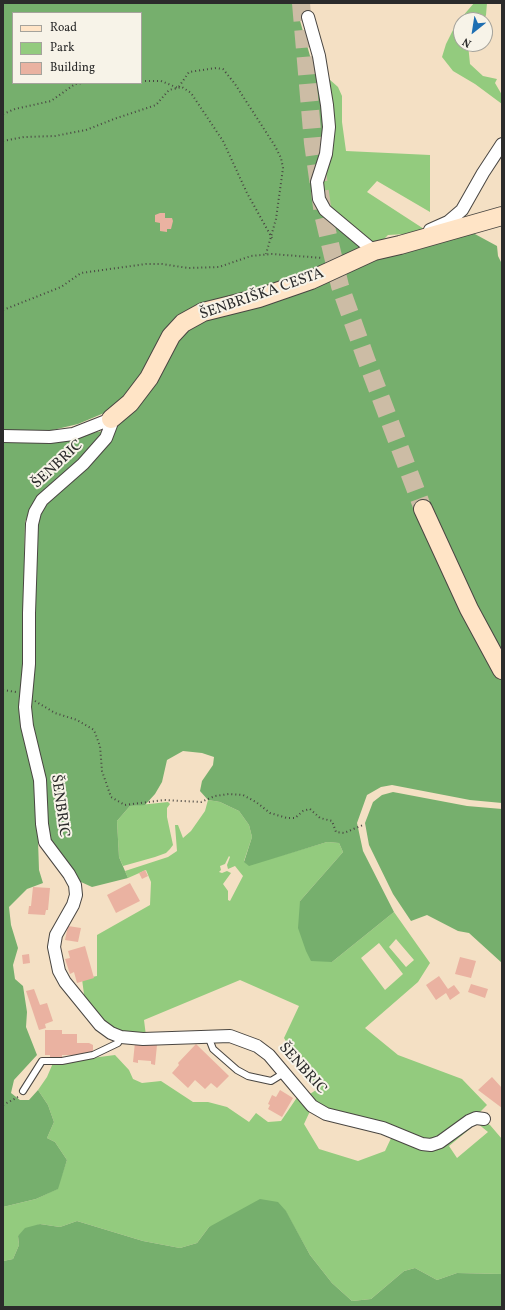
<!DOCTYPE html>
<meta charset="utf-8">
<style>
body{margin:0}
#map{position:relative;width:505px;height:1310px;overflow:hidden;background:#f4e0c4;font-family:Vollkorn,serif}
canvas{display:block}
.frame{position:absolute;inset:0;border:4px solid #2b2b2b;pointer-events:none}
.legend{position:absolute;left:12px;top:12px;width:130px;height:72px;box-sizing:border-box;background:#f7f3e8;border:1px solid #a5a39c;margin:0;padding:5px 7px;list-style:none;font-size:12px;color:#2b2b2b}
.legend li{display:flex;align-items:center;gap:8px;height:20px}
.legend b{width:20px;border:1px solid #a5a39c}
.north{position:absolute;left:453px;top:12px;width:40px;height:40px;box-sizing:border-box;background:#f7f3e8;border:1px solid #a5a39c;border-radius:50%;rotate:210deg;font-size:11px;font-weight:700;line-height:16px;text-align:center;color:#2b2b2b}
.north::after{content:'';display:block;margin:auto;width:14px;height:18px;background:#1f6fb2;clip-path:polygon(50% 0,100% 100%,50% 72%,0 100%)}
</style>
<div id="map">
<canvas width="505" height="1310"></canvas>
<div class="frame"></div>
<ul class="legend">
<li><b style="height:5px;background:#ffe4c6"></b>Road</li>
<li><b style="height:11px;background:#93cb7e"></b>Park</li>
<li><b style="height:11px;background:#eab2a1"></b>Building</li>
</ul>
<div class="north">N</div>
</div>
<script>
const g = document.querySelector('canvas').getContext('2d');
g.lineJoin = 'round';
function fill(path, color) {
  g.fillStyle = color;
  g.fill(path, 'evenodd');
}
function toPath(rows) {
  const path = new Path2D();
  for (const r of rows) {
    path.moveTo(r[0], r[1]);
    for (let i = 2; i < r.length; i += 2) path.lineTo(r[i], r[i + 1]);
  }
  return path;
}
function trace(path, color, width, dash) {
  g.strokeStyle = color;
  g.lineWidth = width;
  g.lineCap = dash ? 'butt' : 'round';
  g.setLineDash(dash || []);
  g.stroke(path);
}
function label(font, color, halo, rows, align = 'center') {
  g.font = font + ' Vollkorn,serif';
  g.lineWidth = 4;
  g.setLineDash([]);
  g.textBaseline = 'middle';
  g.strokeStyle = halo;
  g.fillStyle = color;
  for (const [text, x, y, turn = 0] of rows) {
    g.save();
    g.translate(x, y);
    g.rotate((+turn || 0) * Math.PI / 180);
    g.textAlign = isNaN(turn) ? turn : align;
    if (halo) g.strokeText(text, 0, 0);
    g.fillText(text, 0, 0);
    g.restore();
  }
}
fill(toPath([
 [474,3,487,3,486,15,484,20,461,20,461,44,468,44,470,64,483,76,497,79,495,83,502,95,502,104,475,84,453,71,442,57,446,44,456,24],
 [329,79,338,87,342,96,342,122,346,151,430,155,430,212,377,181,367,192,424,229,406,234,388,235,379,244,371,243,330,209,324,197,322,179,333,129],
 [208,800,220,802,239,811,249,825,252,837,244,861,249,865,327,842,339,843,343,852,300,901,332,962,394,912,430,963,418,982,365,1028,398,1055,462,1079,487,1105,479,1113,433,1142,344,1117,307,1096,316,1090,284,1038,299,1006,240,980,144,1020,146,1036,113,1030,85,1002,82,979,97,976,97,935,150,905,151,882,146,870,128,878,125,871,168,857,177,851,175,825,178,825,183,838,191,831,205,811],
 [229,856,230,857,227,865,228,869,235,866,243,876,230,901,228,900,228,891,223,884,231,873,227,871,222,873,219,872,221,870,220,866,225,864],
 [396,939,414,960,406,967,389,947],
 [379,943,403,974,385,990,361,958],
 [168,802,170,804,167,808,167,817,173,845,170,849,166,853,155,857,123,866,119,857,117,821,130,806],
 [115,1055,129,1070,133,1079,142,1083,161,1081,193,1102,208,1102,227,1107,249,1122,256,1113,268,1122,281,1121,298,1096,311,1109,304,1124,319,1149,358,1161,385,1151,393,1134,421,1148,481,1121,490,1125,502,1139,502,1274,457,1273,437,1280,415,1268,404,1271,371,1299,352,1301,332,1283,310,1255,286,1212,209,1227,197,1243,180,1248,143,1241,77,1221,60,1227,40,1224,18,1236,19,1245,13,1259,3,1261,3,1207,36,1199,57,1189,67,1160,55,1142,47,1138,54,1122,48,1105,38,1090,47,1077,53,1063],
 [477,1123,488,1132,457,1158,449,1146]
]), '#93cb7e');
fill(toPath([
 [3,3,295,3,314,70,323,86,325,127,320,158,312,189,368,249,365,253,201,308,158,354,116,408,78,424,36,434,3,432],
 [13,13,141,13,141,83,13,83],
 [473,233,497,246,498,256,502,264,502,803,470,800,392,785,381,787,367,795,357,823,363,851,394,912,332,962,311,961,306,951,298,928,300,901,343,852,339,843,327,842,249,866,244,862,252,837,249,825,239,811,220,802,208,800,200,791,202,781,213,765,214,757,202,753,183,751,167,760,162,782,155,794,145,805,130,806,117,821,119,857,128,878,92,887,81,882,52,847,29,718,36,516,41,506,98,453,186,327,388,251],
 [103,431,99,440,87,454,45,489,33,504,25,522,23,620,36,781,39,870,43,883,27,889,9,907,11,925,18,948,13,965,15,979,23,986,27,1012,26,1027,37,1055,14,1080,11,1093,20,1100,29,1100,38,1090,48,1105,54,1122,47,1138,55,1142,67,1160,58,1189,36,1199,3,1207,3,439,34,442],
 [393,792,467,806,502,809,502,963,469,933,458,931,427,915,411,921,393,894,369,845,365,823,373,802,382,795],
 [260,1199,278,1202,286,1211,310,1255,332,1283,352,1301,371,1299,404,1271,415,1268,437,1280,457,1273,502,1274,502,1307,3,1307,3,1261,13,1259,19,1245,18,1236,25,1228,40,1224,60,1227,77,1221,143,1241,180,1248,197,1243,209,1227]
]), '#76af6d');
fill(toPath([
 [160,213,165,213,165,218,172,218,173,221,171,229,167,229,167,232,160,231,160,223,155,222,155,215],
 [145,870,148,876,142,879,139,873],
 [130,883,140,901,116,913,107,895],
 [33,887,50,888,48,910,46,910,45,915,28,914,29,906,31,906],
 [68,926,81,928,78,942,65,940],
 [85,946,94,978,77,983,74,972,70,974,65,959,70,958,68,951],
 [29,954,30,963,23,964,22,955],
 [460,957,476,961,471,978,455,974],
 [439,976,448,989,454,985,460,993,450,1000,446,993,436,1000,426,985],
 [471,984,488,989,485,998,468,992],
 [34,989,40,1005,47,1003,53,1021,45,1024,46,1028,39,1030,26,991],
 [45,1030,62,1030,62,1034,77,1034,77,1043,89,1043,93,1045,93,1052,83,1053,83,1055,62,1055,62,1060,50,1060,50,1055,45,1055],
 [135,1042,157,1045,155,1065,151,1064,151,1061,138,1060,138,1063,133,1062],
 [196,1044,229,1076,217,1088,211,1083,205,1089,195,1080,188,1088,172,1073,179,1065,178,1063],
 [492,1077,502,1088,502,1108,478,1090],
 [280,1090,293,1098,282,1117,268,1109,270,1105,268,1104,272,1095,276,1097]
]), '#eab2a1');
trace(toPath([
 [301,3,313,143,323,214,340,286,366,359,423,509]
]), '#ccbca5', 18, [18, 9]);
const lane = toPath([
 [208,1036,213,1049,237,1070,248,1076,271,1081,284,1073],
 [23,1091,42,1061,62,1061,93,1055,118,1043,121,1037]
]);
const street = toPath([
 [308,17,319,56,327,105,329,127,326,154,317,182,319,199,325,210,374,251,380,247],
 [430,230,448,222,462,210,483,173,502,144],
 [3,436,50,437,73,434,111,419,111,425,106,438,83,464,42,500,35,512,32,524,29,613,29,664,25,707,27,726,40,780,42,824,45,842,69,874,75,885,76,895,73,905,56,935,54,947,59,971,65,982,100,1025,111,1033,121,1037,143,1039,230,1036,257,1046,269,1055,312,1106,326,1114,383,1128,422,1144,431,1145,440,1142,469,1121,476,1118,484,1119]
]);
const secondary = toPath([
 [111,419,130,403,149,378,171,336,183,323,203,312,259,298,311,280,374,251,400,245,502,216],
 [423,509,469,609,502,670]
]);
trace(lane, '#494642', 8);
trace(street, '#494642', 14);
trace(secondary, '#494642', 20);
trace(toPath([
 [141,81,161,81,178,88,189,72,216,68,223,69,235,84,275,146,281,158,283,168,276,219,266,254],
 [3,114,15,109,51,101,75,84,83,83],
 [3,141,24,137,55,136,86,130,114,119,156,105,169,90,182,87,191,93,223,141,247,193,272,238],
 [3,310,61,287,81,273,146,264,162,264,188,268,219,267,251,256,272,254,323,258],
 [3,690,16,692],
 [35,701,55,713,77,720,94,730,100,746,102,771,111,797,125,805,164,800,201,802,215,796,229,794,243,795,256,802,270,813,287,818,295,818,303,811,310,809,320,818,332,821,336,832,344,833,363,825],
 [3,1105,18,1097]
]), '#494642', 2, [1, 3]);
trace(lane, '#fff', 6);
trace(street, '#fff', 12);
trace(secondary, '#ffe4c6', 18);
label('15px', '#2b2b2b', '#f7f3e8', [
 ["ŠENBRIŠKA CESTA",262,295,-19],
 ["ŠENBRIC",58,465,-43],
 ["ŠENBRIC",59,806,82],
 ["ŠENBRIC",302,1069,48]
]);
</script>
